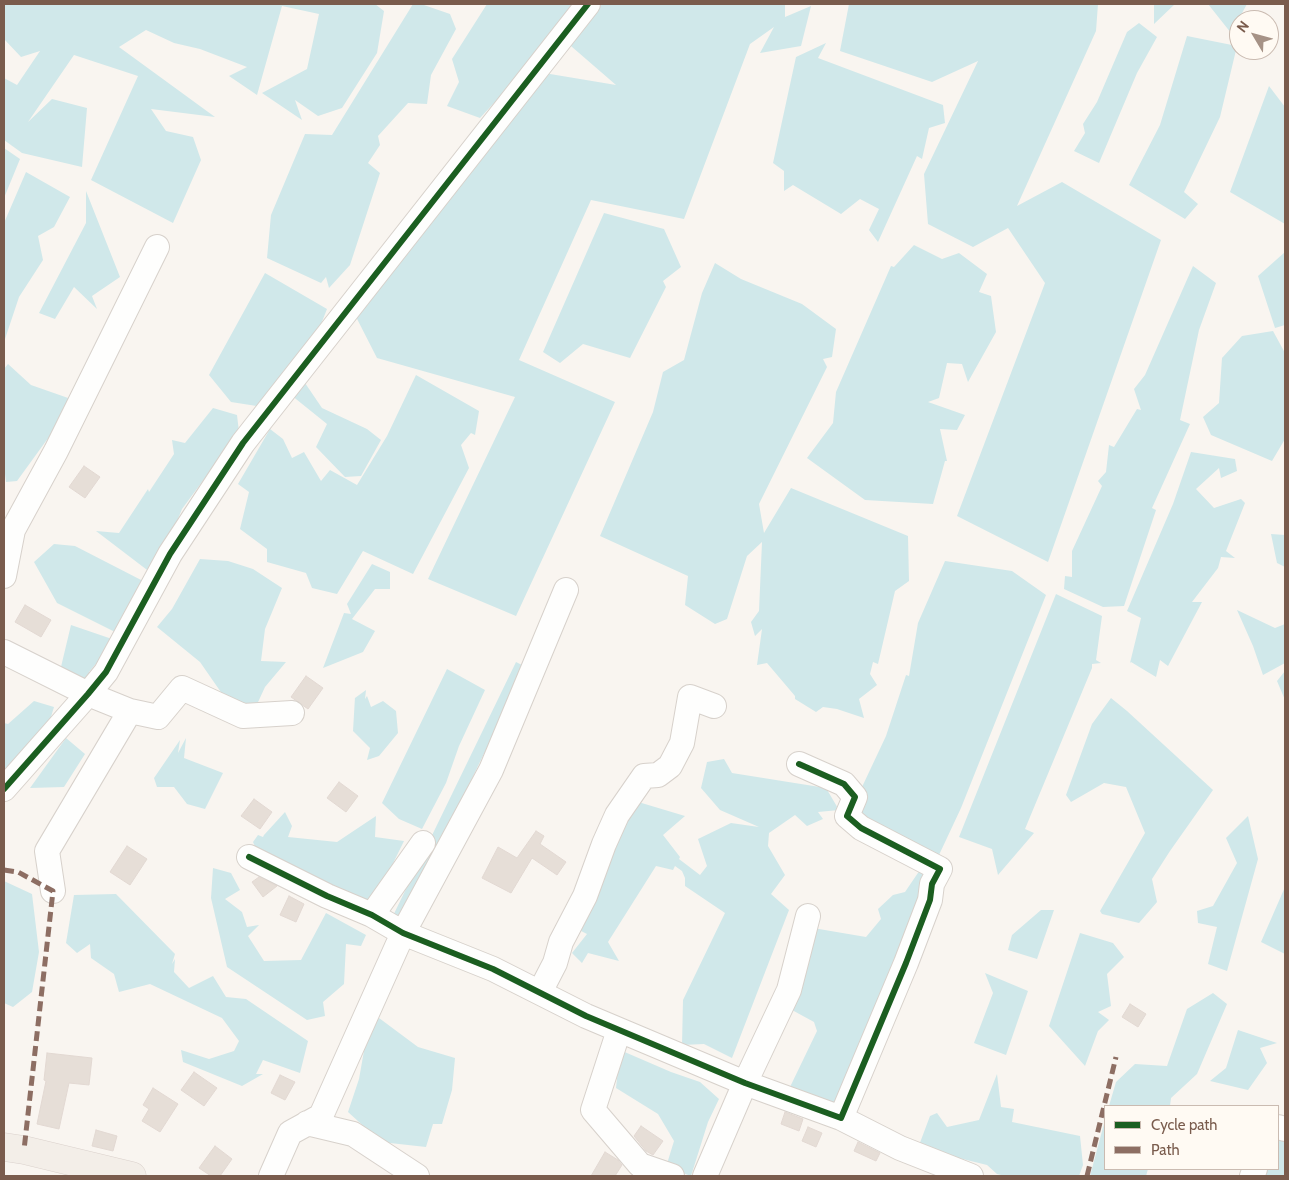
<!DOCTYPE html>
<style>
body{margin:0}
#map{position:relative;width:1289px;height:1180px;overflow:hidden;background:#f9f5f0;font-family:Cabin,sans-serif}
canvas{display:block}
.frame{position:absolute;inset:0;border:5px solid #7a5c4d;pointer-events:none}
.legend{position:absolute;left:1104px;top:1105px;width:175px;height:65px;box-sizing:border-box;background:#fffaf3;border:1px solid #cabbb1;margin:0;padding:6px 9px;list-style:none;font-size:15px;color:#7a5c4d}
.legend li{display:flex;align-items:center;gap:10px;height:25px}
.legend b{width:25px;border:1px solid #cabbb1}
.north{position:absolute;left:1229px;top:10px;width:50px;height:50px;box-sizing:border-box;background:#fffaf3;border:1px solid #cabbb1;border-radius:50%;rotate:307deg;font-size:14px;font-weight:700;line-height:20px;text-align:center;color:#7a5c4d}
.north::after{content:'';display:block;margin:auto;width:18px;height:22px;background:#a69286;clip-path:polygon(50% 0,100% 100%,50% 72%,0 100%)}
</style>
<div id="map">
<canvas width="1289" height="1180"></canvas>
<div class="frame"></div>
<ul class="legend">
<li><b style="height:6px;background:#1b5e20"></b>Cycle path</li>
<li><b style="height:6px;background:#8d6e63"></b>Path</li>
</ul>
<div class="north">N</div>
</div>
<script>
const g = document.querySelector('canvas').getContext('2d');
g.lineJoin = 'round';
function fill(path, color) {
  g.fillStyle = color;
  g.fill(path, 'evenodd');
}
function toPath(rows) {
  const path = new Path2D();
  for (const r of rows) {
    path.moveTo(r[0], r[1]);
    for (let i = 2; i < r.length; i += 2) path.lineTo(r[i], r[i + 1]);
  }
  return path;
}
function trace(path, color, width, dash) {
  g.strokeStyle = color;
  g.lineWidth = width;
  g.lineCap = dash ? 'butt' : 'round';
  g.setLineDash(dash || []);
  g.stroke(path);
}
fill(toPath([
 [4,4,375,4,384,11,377,53,342,108,318,116,295,100,302,120,262,93,307,69,319,14,282,6,257,95,229,76,247,67,200,49,174,43,146,30,119,47,215,117,151,109,166,131,193,137,201,160,173,223,91,180,138,76,74,55,28,122,52,99,87,108,82,167,22,153,4,140,4,78,17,85,40,51,21,57,4,39],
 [413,4,421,4,450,14,456,29,431,75,427,104,408,103,378,136,380,145,368,163,380,173,350,265,329,288,326,277,321,283,267,258,271,215,305,134,332,135],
 [487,4,578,4,561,31,480,118,447,106,459,82,452,59],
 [593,4,785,4,785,17,811,6,801,46,760,53,774,27,750,44,684,219,591,200,519,360,615,402,516,616,428,579,515,397,377,358,353,311,544,73,616,85,564,40],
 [849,4,1098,4,1096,31,1017,206,1062,182,1161,240,1048,562,957,516,1045,283,1008,228,973,247,928,224,924,174,978,61,932,82,840,51],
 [1154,4,1175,4,1154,24],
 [1208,4,1247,4,1231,33],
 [1139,23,1157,37,1137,73,1099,163,1074,151,1085,133,1083,124,1097,102,1127,32],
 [1187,36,1237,46,1220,117,1184,192,1198,204,1185,219,1129,185,1160,125],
 [826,43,818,58,943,105,945,123,929,128,922,159,917,156,878,242,869,230,879,209,860,199,841,214,793,185,784,191,784,171,773,163,796,57],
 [1269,86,1285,107,1285,224,1230,192],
 [4,148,20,159,4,198],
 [26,172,70,197,54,227,38,236,43,260,19,297,4,342,4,223],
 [86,191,120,277,92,296,97,309,74,287,55,319,39,313,86,223],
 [604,213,664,229,681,267,663,281,666,287,630,358,583,344,560,363,543,352],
 [914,245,942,259,959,253,987,274,979,292,991,296,996,332,968,382,962,364,947,363,939,398,928,402,965,415,957,430,940,429,947,461,945,461,933,504,865,500,807,458,833,423,836,392,891,266,894,267],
 [1285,252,1285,325,1275,328,1258,276],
 [715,263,741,279,802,304,836,329,832,357,823,359,827,367,759,504,764,533,791,488,908,536,909,581,895,591,878,664,873,662,870,674,877,685,859,699,864,718,837,709,823,707,816,712,795,699,795,696,767,663,757,665,762,629,755,636,751,622,759,611,762,542,747,556,727,619,715,624,685,605,688,576,600,536,653,412,663,372,684,360,702,293],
 [1193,266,1216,283,1199,330,1180,420,1190,424,1152,508,1156,510,1124,606,1103,607,1064,589,1065,576,1072,577,1072,551,1102,486,1098,481,1106,472,1109,445,1114,447,1137,409,1141,410,1134,389,1145,375],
 [265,273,327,309,314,342,263,407,231,402,209,375],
 [1273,331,1285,353,1285,439,1272,461,1211,435,1203,417,1219,403,1222,358,1242,336],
 [8,364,31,385,71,399,69,413,46,441,17,481,6,482,4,466,4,369],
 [416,375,479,411,475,435,471,433,461,445,469,468,413,574,363,551,337,594,312,588,306,573,267,562,267,549,240,529,249,492,238,484,270,429,283,439,292,458,304,452,321,481,330,470,357,485,387,436],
 [305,383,322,408,367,429,381,440,361,476,345,477,316,447,327,424,291,395],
 [213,408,237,415,239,432,182,509,155,576,96,531,119,533,148,489,149,492,174,454,172,440,185,443],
 [1191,452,1235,459,1237,471,1221,478,1219,468,1196,489,1214,508,1241,499,1245,503,1226,551,1235,558,1221,557,1218,568,1192,602,1202,602,1168,666,1160,660,1156,677,1131,662,1130,663,1141,618,1127,611,1173,504],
 [1271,534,1285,535,1285,567,1277,563],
 [54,544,75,546,145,582,117,633,57,603,34,562],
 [200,559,228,561,253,569,282,588,265,629,261,661,286,662,265,687,253,713,225,698,200,662,157,627,172,609],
 [945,561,1012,571,1046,595,961,808,939,855,859,818,854,804,886,736,906,675,909,676,918,623],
 [372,564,390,572,390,589,375,589,352,619,375,631,363,652,323,668,344,613,351,614,347,604],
 [1056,594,1102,616,1096,660,1101,663,1092,664,1092,668,1025,829,1034,833,998,875,992,849,959,837],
 [1237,610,1275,628,1285,624,1285,663,1263,675,1253,646],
 [71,625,112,639,121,634,89,672,89,683,60,671],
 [516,662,526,667,398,931,389,924],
 [447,669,485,690,459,746,446,783,422,829,399,819,382,803],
 [1285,671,1285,700,1277,681],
 [366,690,365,699,367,696,371,707,383,701,396,711,398,733,379,756,367,760,370,748,353,731,355,697,355,698],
 [1111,698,1127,711,1213,790,1170,851,1152,879,1157,902,1139,923,1102,914,1100,911,1145,833,1126,787,1104,783,1071,802,1066,795,1092,724],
 [34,701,54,707,43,743,4,782,4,723,8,724],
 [66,738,85,754,64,787,30,788],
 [186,738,184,758,223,773,205,809,187,804,174,787,157,787,154,778,180,740,178,753],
 [724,759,732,773,826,788,839,810,818,812,823,819,807,826,795,815,769,833,768,846,785,875,771,894,789,910,732,1058,704,1044,682,1045,683,1000,725,913,685,886,685,878,682,871,675,866,673,870,656,866,608,942,619,961,588,953,582,963,572,953,587,934,579,930,635,801,685,816,663,835,680,857,679,859,700,875,707,866,698,839,731,823,759,827,720,810,701,788,707,762],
 [285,812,292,826,288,837,337,842,376,816,375,837,404,841,374,902,362,907,260,858,253,842,258,835,263,837,264,835],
 [1248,816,1258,859,1227,971,1208,964,1217,927,1198,923,1197,911,1213,906,1237,863,1226,838],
 [924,864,933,867,923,894,889,972,877,1005,833,1105,790,1087,817,1031,814,1022,792,1010,813,928,866,937,881,919,878,909,893,895,905,892],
 [213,868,231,873,240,890,225,899,242,912,247,927,259,925,248,936,264,961,301,960,326,913,366,935,361,946,346,944,344,984,323,1002,325,1016,307,1020,227,967,211,898],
 [4,881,32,894,39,952,32,992,13,1007,4,1003],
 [1285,887,1285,954,1261,942],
 [116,894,175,954,172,964,175,959,174,972,189,988,213,976,226,997,246,999,308,1041,300,1073,263,1060,256,1074,263,1074,242,1086,183,1062,181,1050,209,1059,234,1051,239,1041,222,1018,150,984,119,992,114,974,91,958,90,944,77,953,66,943,74,895],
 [1041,910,1054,910,1037,959,1008,950,1012,935],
 [1080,933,1113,943,1124,957,1107,974,1111,1006,1098,1012,1109,1020,1098,1031,1085,1066,1049,1026],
 [985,973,1028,991,1006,1055,974,1043,993,993],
 [1213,993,1227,1004,1197,1074,1171,1098,1170,1106,1109,1106,1116,1082,1135,1064,1167,1066,1187,1009],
 [379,1018,418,1047,455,1058,452,1090,442,1124,433,1124,426,1147,381,1142,348,1112,359,1079,367,1034],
 [1238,1030,1277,1043,1260,1048,1267,1063,1248,1090,1210,1081,1226,1068],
 [620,1050,671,1072,700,1082,719,1099,708,1122,691,1176,666,1167,674,1141,658,1114,616,1088],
 [997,1074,1001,1107,1014,1109,1012,1122,1080,1136,1083,1165,1079,1176,1005,1176,997,1174,987,1165,918,1148,930,1116,937,1113,947,1127,979,1120],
 [1105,1120,1105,1169,1148,1169,1146,1176,1090,1176],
 [1278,1131,1285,1135,1285,1176,1258,1176,1261,1169,1278,1169]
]), '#d0e8ea');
const building = toPath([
 [84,466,100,477,85,498,69,487,84,466],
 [25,605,51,620,41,637,15,622,25,605],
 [306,676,323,688,308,709,291,697,306,676],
 [339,782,358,796,346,812,327,798,339,782],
 [254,799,272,812,260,829,241,816,254,799],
 [536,831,544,836,540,844,566,862,557,875,532,858,511,893,482,878,498,847,517,858,536,831],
 [127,846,147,859,130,885,110,872,127,846],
 [259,877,277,886,263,897,252,882,259,877],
 [289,896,304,904,296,922,280,915,289,896],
 [1130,1004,1146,1014,1138,1027,1122,1017,1130,1004],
 [47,1053,92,1058,89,1085,69,1083,59,1129,37,1124,46,1081,44,1080,47,1053],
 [194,1072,217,1088,204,1106,181,1090,194,1072],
 [280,1075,295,1082,285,1100,271,1093,280,1075],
 [153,1088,178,1104,160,1132,142,1121,149,1109,143,1105,153,1088],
 [785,1112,803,1119,799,1131,781,1124,785,1112],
 [641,1126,663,1141,653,1155,646,1151,634,1136,641,1126],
 [808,1127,822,1133,816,1147,802,1141,808,1127],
 [96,1130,117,1136,113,1151,92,1146,96,1130],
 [858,1142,880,1153,876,1161,854,1151,858,1142],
 [215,1146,232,1159,220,1176,211,1176,199,1168,215,1146],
 [605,1152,618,1160,622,1165,615,1176,591,1176,605,1152]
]);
fill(building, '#e6ded7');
trace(building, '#e2d8d2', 1);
const minor = toPath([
 [4,576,13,530,56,451,157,247],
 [4,652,88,694,130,711,47,851,53,891],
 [130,711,158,717,182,688,243,716,292,713],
 [4,789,88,694,106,672,170,554,243,443,588,4],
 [249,857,327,896,372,915,403,933,493,969,586,1016,745,1083,841,1118,906,963,930,900,932,884,940,869,861,828,847,816,855,797,844,784,799,764],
 [372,915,423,843],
 [540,992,555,963,561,942,585,896,604,844,617,815,644,776,658,775,670,766,682,743,690,697,714,706],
 [619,1030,593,1110,640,1165,672,1176],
 [841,1118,900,1148,971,1176],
 [307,1123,353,1134,417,1176],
 [1278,1127,1285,1129],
 [271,1176,290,1133,321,1116,403,933,491,770,566,590],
 [705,1176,745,1083,789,990,808,916],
 [1252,1176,1255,1169]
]);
const major = toPath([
 [4,1147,24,1150,132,1176]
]);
trace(minor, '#d7d1cb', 26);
trace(major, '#dad1cc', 29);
trace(minor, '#fefefd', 24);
trace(major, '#f3eee8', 28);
trace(toPath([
 [4,870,18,872,53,891,24,1150],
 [1087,1176,1116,1057]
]), '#8d6e63', 5, [10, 5]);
trace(toPath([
 [4,789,88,694,106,672,170,554,243,443,588,4],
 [249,857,327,896,372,915,403,933,493,969,586,1016,745,1083,841,1118,906,963,930,900,932,884,940,869,861,828,847,816,855,797,844,784,799,764]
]), '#1b5e20', 6);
</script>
